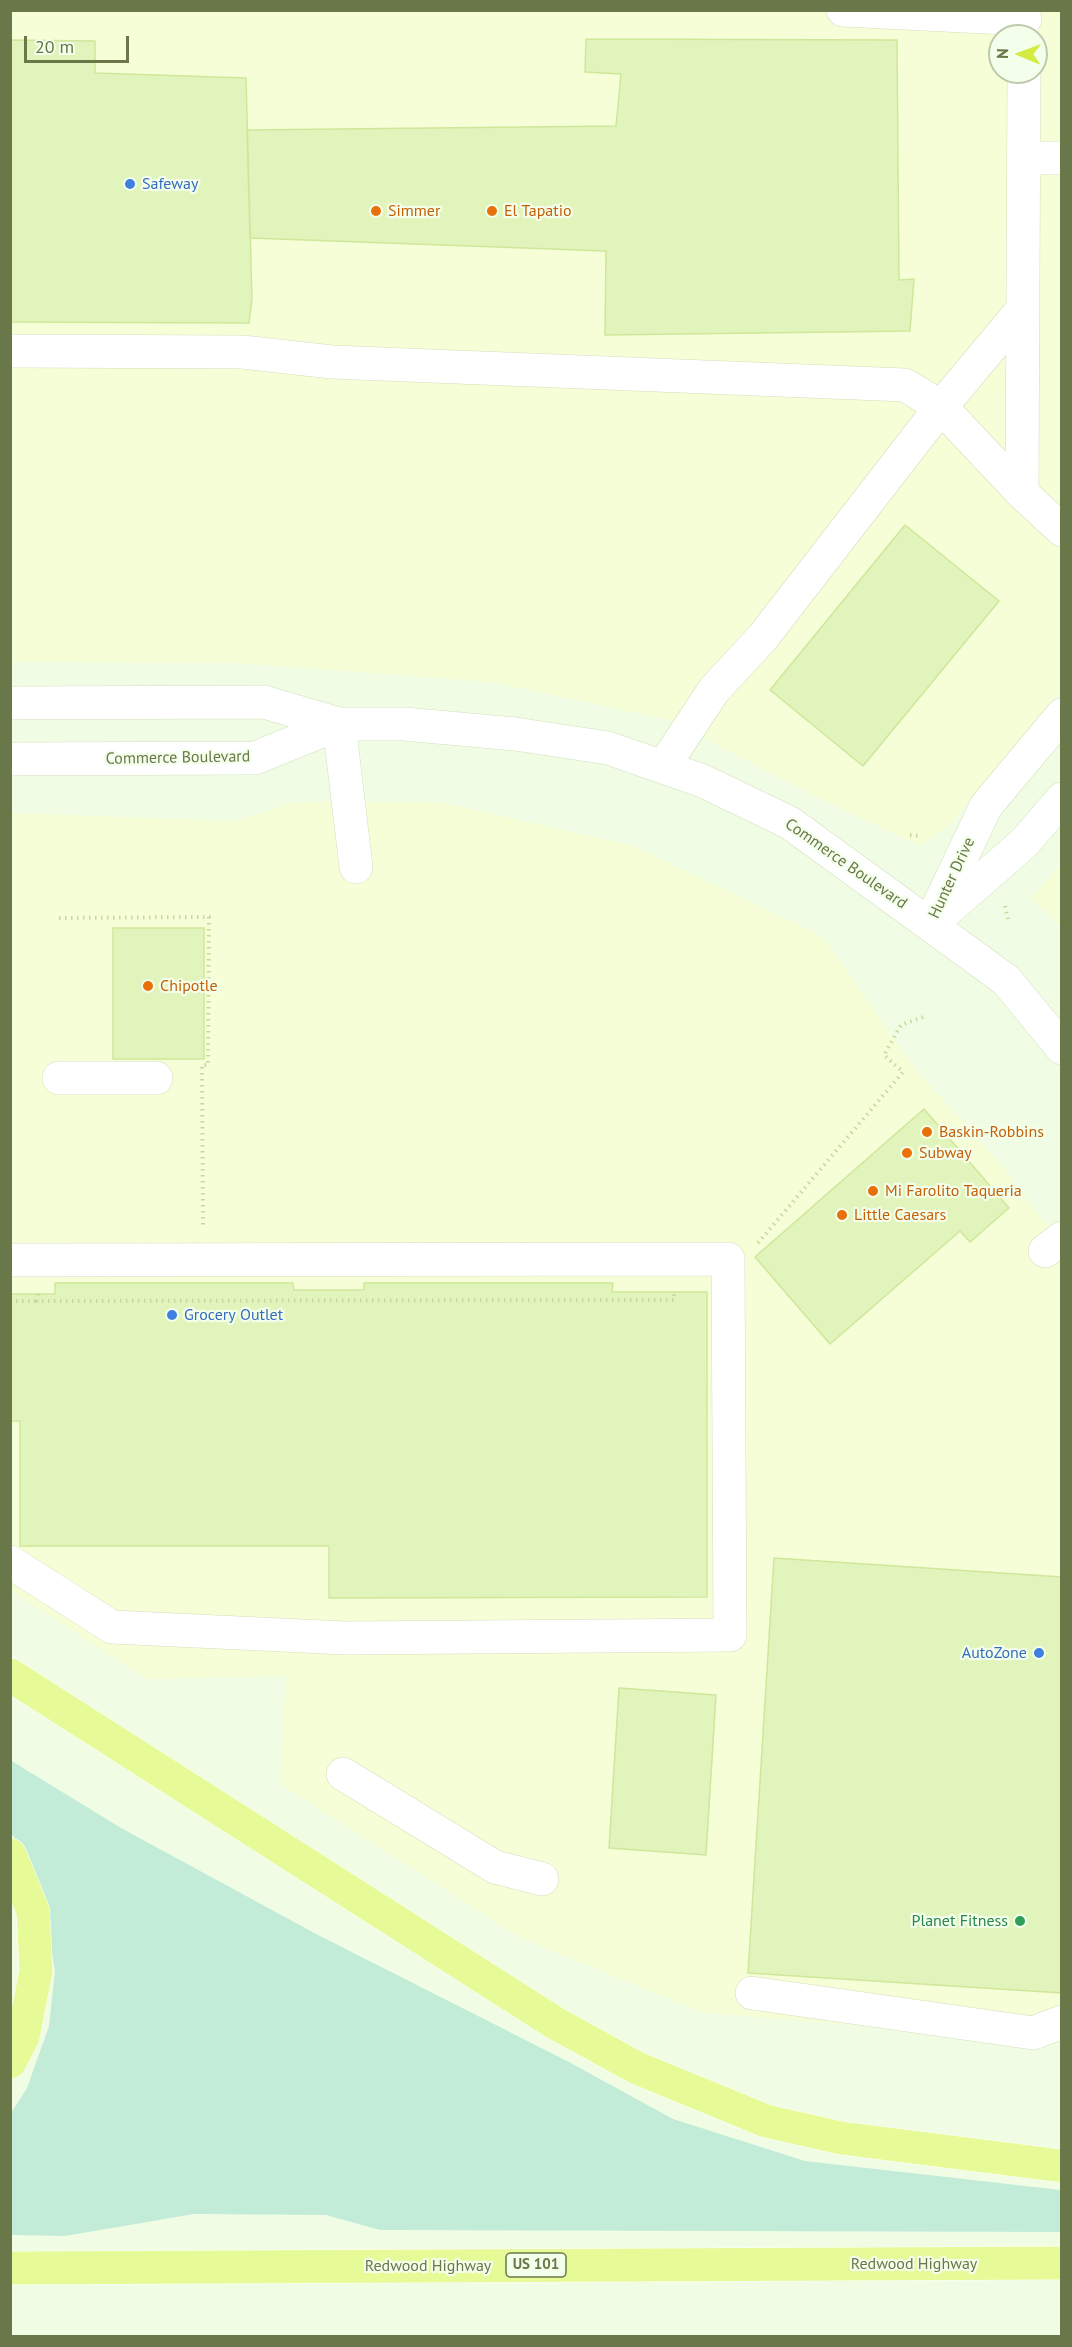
<!DOCTYPE html>
<style>
body{margin:0}
#map{position:relative;width:1072px;height:2347px;overflow:hidden;background:#f0fde4;font-family:"PT Sans",sans-serif}
canvas{display:block}
.frame{position:absolute;inset:0;border:12px solid #6a7748;pointer-events:none}
.north{position:absolute;left:988px;top:24px;width:60px;height:60px;box-sizing:border-box;background:#f4ffeb;border:2px solid #bdc9aa;border-radius:50%;rotate:271deg;font-size:16px;font-weight:700;line-height:24px;text-align:center;color:#6a7748}
.north::after{content:'';display:block;margin:auto;width:21px;height:27px;background:#d2ec44;clip-path:polygon(50% 0,100% 100%,50% 72%,0 100%)}
.scale{position:absolute;left:24px;top:36px;width:105px;height:27px;box-sizing:border-box;border:3px solid #6a7748;border-top:0;padding-left:8px;font-size:18px;line-height:21px;white-space:nowrap;color:#6a7748;-webkit-text-stroke:4px #f4ffeb;paint-order:stroke}
</style>
<div id="map">
<canvas width="1072" height="2347"></canvas>
<div class="frame"></div>
<div class="north">N</div>
<div class="scale">20 m</div>
</div>
<script>
const g = document.querySelector('canvas').getContext('2d');
g.lineJoin = 'round';
function fill(path, color) {
  g.fillStyle = color;
  g.fill(path, 'evenodd');
}
function toPath(rows) {
  const path = new Path2D();
  for (const r of rows) {
    path.moveTo(r[0], r[1]);
    for (let i = 2; i < r.length; i += 2) path.lineTo(r[i], r[i + 1]);
  }
  return path;
}
function trace(path, color, width, dash) {
  g.strokeStyle = color;
  g.lineWidth = width;
  g.lineCap = dash ? 'butt' : 'round';
  g.setLineDash(dash || []);
  g.stroke(path);
}
function label(font, color, halo, rows, align = 'center') {
  g.font = font + ' "PT Sans",sans-serif';
  g.lineWidth = 4.5;
  g.setLineDash([]);
  g.textBaseline = 'middle';
  g.strokeStyle = halo;
  g.fillStyle = color;
  for (const [text, x, y, turn = 0] of rows) {
    g.save();
    g.translate(x, y);
    g.rotate((+turn || 0) * Math.PI / 180);
    g.textAlign = isNaN(turn) ? turn : align;
    if (halo) g.strokeText(text, 0, 0);
    g.fillText(text, 0, 0);
    g.restore();
  }
}
fill(toPath([
 [11,11,1061,11,1061,690,949,826,919,845,814,796,670,720,491,682,234,663,11,662],
 [1000,36,1036,36,1036,72,1000,72],
 [295,802,440,802,634,846,823,937,917,1071,999,1162,1061,1245,1061,2038,1030,2039,703,2013,519,1937,280,1784,286,1676,147,1679,11,1591,10,813,234,821],
 [1061,864,1061,926,1031,898]
]), '#f5fed7');
fill(toPath([
 [10,1760,121,1828,318,1935,567,2061,673,2119,805,2161,1061,2190,1061,2232,380,2230,326,2215,194,2214,65,2236,11,2235,11,2113,27,2088,49,2026,55,1971,42,1901,25,1853,11,1833]
]), '#c2ecd8');
const building = toPath([
 [586,39,897,40,899,280,914,279,910,331,605,335,606,251,250,238,247,130,616,126,621,74,585,72,586,39],
 [10,40,95,41,95,73,246,78,252,299,249,323,10,322,10,40],
 [905,525,999,601,863,766,770,690,905,525],
 [113,928,204,928,204,1059,113,1059,113,928],
 [924,1109,1009,1208,970,1242,960,1231,830,1344,755,1257,924,1109],
 [55,1283,293,1283,294,1290,364,1290,364,1283,613,1283,612,1292,707,1292,707,1597,329,1598,329,1546,20,1546,20,1421,10,1421,10,1294,55,1294,55,1283],
 [774,1558,1062,1577,1062,1993,748,1973,774,1558],
 [619,1688,716,1695,706,1855,609,1848,619,1688]
]);
fill(building, '#e1f4bb');
trace(building, '#cfe79a', 1.5);
const minor = toPath([
 [843,10,1025,19],
 [1023,158,1062,158],
 [10,351,242,352,332,362,905,385,941,407,1022,493,1062,530],
 [1022,493,1024,72],
 [10,703,264,702,339,724,404,724,515,734,608,748,703,781,790,823,1006,980,1062,1048],
 [339,724,356,867],
 [10,759,255,758,339,724],
 [663,767,714,690,763,637,941,407,1022,310],
 [939,917,1024,843,1062,799],
 [930,924,986,806,1062,715],
 [59,1078,156,1078],
 [1045,1251,1062,1238],
 [10,1260,728,1259,730,1635,345,1638,112,1627,10,1562],
 [343,1774,495,1867,542,1879],
 [752,1993,1033,2033,1062,2022]
]);
const highway = toPath([
 [10,1675,555,2023,637,2068,766,2121,841,2138,1062,2166],
 [10,1855,33,1911,36,1971,23,2037,10,2062],
 [10,2268,1062,2263]
]);
trace(minor, '#d2e0bc', 34);
trace(highway, '#fff', 34);
trace(toPath([
 [910,835,921,836],
 [1005,906,1008,919],
 [59,918,209,917,208,1065,202,1065,203,1225],
 [758,1243,903,1072,884,1055,901,1025,926,1016],
 [38,1294,37,1301,674,1300,674,1294],
 [10,1301,37,1301]
]), '#c6d99d', 4, [1.5, 4.5]);
trace(minor, '#fff', 33);
trace(highway, '#e7fa98', 33);
for (const [x, y, r, color] of [
 [130,184,6,"#3f7fe0"],
 [376,211,6,"#e8710a"],
 [492,211,6,"#e8710a"],
 [148,986,6,"#e8710a"],
 [927,1132,6,"#e8710a"],
 [907,1153,6,"#e8710a"],
 [873,1191,6,"#e8710a"],
 [842,1215,6,"#e8710a"],
 [172,1315,6,"#3f7fe0"],
 [1039,1653,6,"#3f7fe0"],
 [1020,1921,6,"#2e9e5b"]
]) {
  const dot = new Path2D();
  dot.arc(x, y, r, 0, 2 * Math.PI);
  g.fillStyle = color;
  g.fill(dot);
  trace(dot, '#f4ffeb', 2);
}
for (const [x, y, w] of [
 [536,2265,60]
]) {
  const box = new Path2D();
  box.roundRect(x - w / 2, y - 12, w, 24, 4.5);
  g.fillStyle = '#f4ffeb';
  g.fill(box);
  trace(box, '#6a7748', 1.5);
}
label('bold 15px', '#6a7748', null, [
 ["US 101",536,2265]
]);
label('16px', '#366cbe', '#f4ffeb', [
 ["Safeway",142,184],
 ["Grocery Outlet",184,1315],
 ["AutoZone",1027,1653,"right"]
], 'left');
label('16px', '#c56008', '#f4ffeb', [
 ["Simmer",388,211],
 ["El Tapatio",504,211],
 ["Chipotle",160,986],
 ["Baskin-Robbins",939,1132],
 ["Subway",919,1153],
 ["Mi Farolito Taqueria",885,1191],
 ["Little Caesars",854,1215]
], 'left');
label('16px', '#6a7748', '#f4ffeb', [
 ["Commerce Boulevard",178,758,-1],
 ["Commerce Boulevard",846,864,35],
 ["Hunter Drive",952,878,-65],
 ["Redwood Highway",914,2264],
 ["Redwood Highway",428,2266]
]);
label('16px', '#27864d', '#f4ffeb', [
 ["Planet Fitness",1008,1921]
], 'right');
</script>
